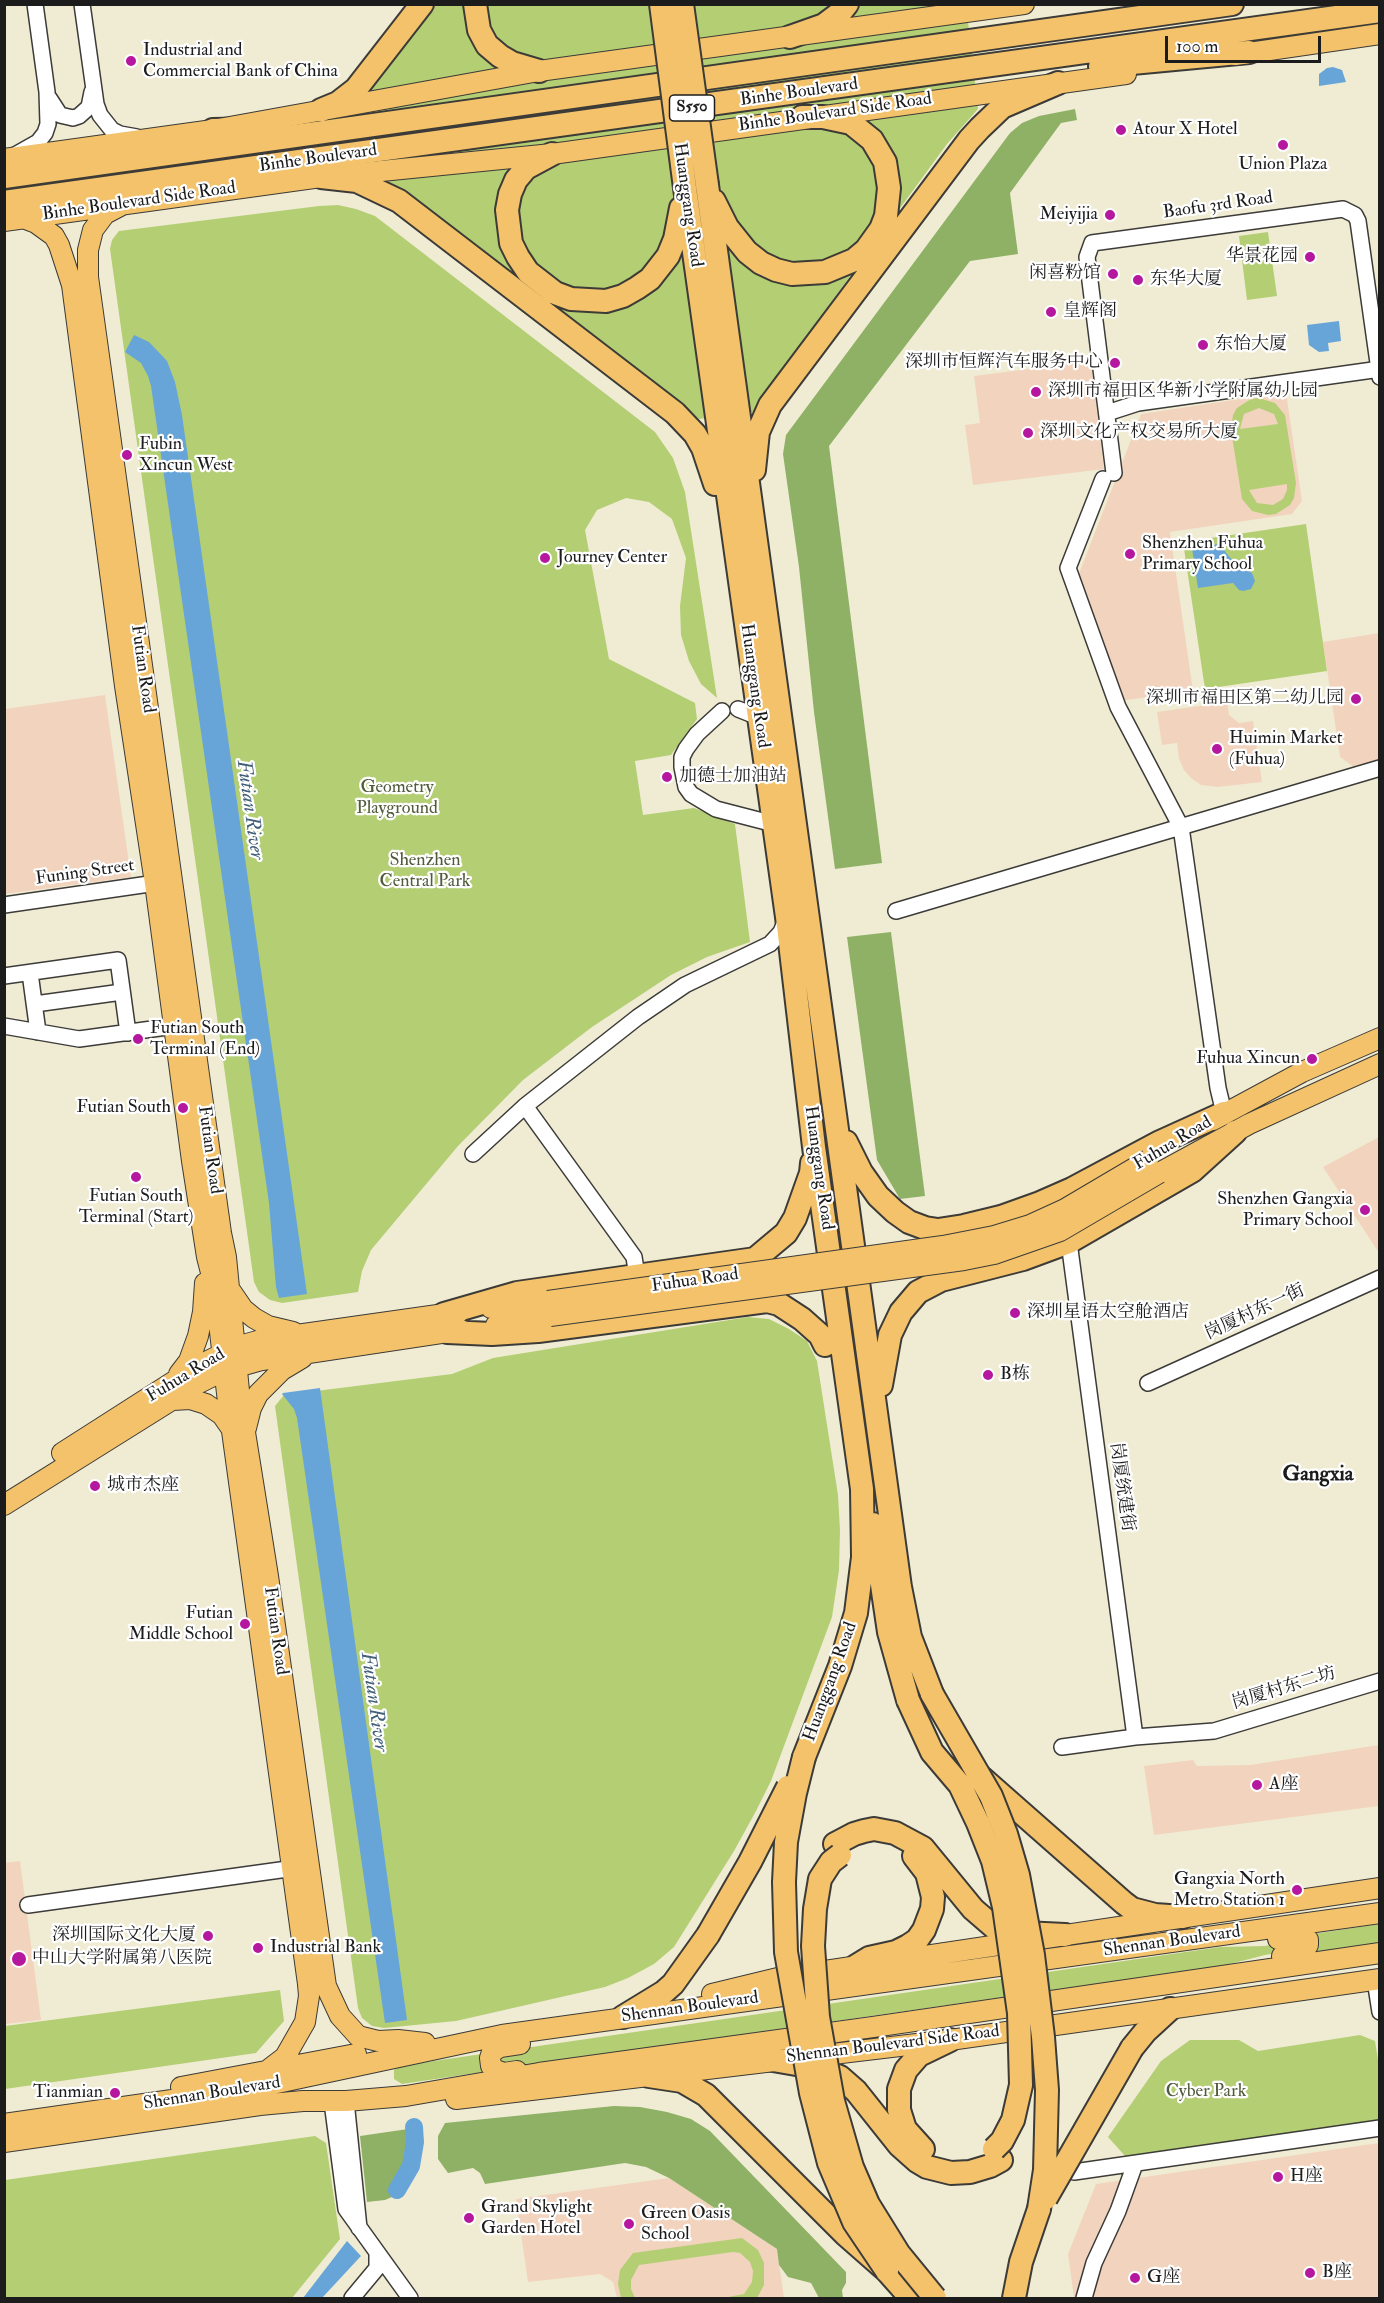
<!DOCTYPE html>
<meta charset="utf-8">
<style>
body{margin:0}
#map{position:relative;width:1384px;height:2303px;overflow:hidden;background:#f0ecd4;font-family:"IM FELL Double Pica",serif}
canvas{display:block}
.frame{position:absolute;inset:0;border:6px solid #1c1c1c;pointer-events:none}
.scale{position:absolute;left:1165px;top:36px;width:156px;height:27px;box-sizing:border-box;border:3px solid #1c1c1c;border-top:0;padding-left:8px;font-size:18px;line-height:21px;white-space:nowrap;color:#1c1c1c;-webkit-text-stroke:4px #fff;paint-order:stroke}
</style>
<div id="map">
<canvas width="1384" height="2303"></canvas>
<div class="frame"></div>
<div class="scale">100 m</div>
</div>
<script>
const g = document.querySelector('canvas').getContext('2d');
g.lineJoin = 'round';
function fill(path, color) {
  g.fillStyle = color;
  g.fill(path, 'evenodd');
}
function toPath(rows) {
  const path = new Path2D();
  for (const r of rows) {
    path.moveTo(r[0], r[1]);
    for (let i = 2; i < r.length; i += 2) path.lineTo(r[i], r[i + 1]);
  }
  return path;
}
function trace(path, color, width, dash) {
  g.strokeStyle = color;
  g.lineWidth = width;
  g.lineCap = dash ? 'butt' : 'round';
  g.setLineDash(dash || []);
  g.stroke(path);
}
function label(font, color, halo, rows, align = 'center') {
  g.font = font + ' "IM FELL Double Pica","Noto Serif SC",serif';
  g.lineWidth = 4.5;
  g.setLineDash([]);
  g.textBaseline = 'middle';
  g.strokeStyle = halo;
  g.fillStyle = color;
  for (const [text, x, y, turn = 0] of rows) {
    g.save();
    g.translate(x, y);
    g.rotate((+turn || 0) * Math.PI / 180);
    g.textAlign = isNaN(turn) ? turn : align;
    if (halo) g.strokeText(text, 0, 0);
    g.fillText(text, 0, 0);
    g.restore();
  }
}
fill(toPath([
 [1091,361,1104,469,973,485,965,425,980,423,974,376],
 [1286,392,1302,501,1292,514,1170,532,1193,691,1119,701,1078,576,1141,414],
 [1379,633,1379,759,1354,767,1340,757,1323,642],
 [105,695,131,877,5,894,5,709],
 [1227,702,1229,715,1239,723,1253,721,1262,782,1218,787,1201,785,1191,778,1184,770,1179,759,1177,743,1162,745,1157,712],
 [1379,1137,1379,1253,1323,1167],
 [1379,1745,1379,1806,1154,1835,1144,1766,1193,1760,1197,1766,1250,1765],
 [20,1861,41,2020,5,2024,4,1863],
 [1379,2143,1379,2298,1074,2298,1068,2254,1096,2184],
 [669,2178,777,2249,784,2298,617,2298,613,2282,600,2274,528,2282,516,2199]
]), '#f2d4be');
fill(toPath([
 [966,4,978,109,947,144,783,368,756,412,699,419,398,187,377,176,364,91,431,5],
 [338,205,356,209,375,216,655,432,673,458,685,492,717,698,701,684,689,661,681,635,680,606,686,558,672,519,649,502,626,498,597,510,585,530,609,659,695,703,697,719,671,755,635,761,643,815,694,808,735,824,750,942,707,957,671,975,592,1027,523,1080,458,1146,371,1250,362,1271,358,1292,282,1303,270,1300,259,1292,254,1282,110,249,112,240,119,231,319,206],
 [1268,232,1277,296,1247,300,1239,236],
 [1259,398,1275,403,1285,415,1296,483,1294,498,1290,505,1276,514,1268,515,1252,511,1242,499,1231,430,1233,415,1237,408,1251,399],
 [1259,408,1274,414,1278,424,1240,429,1244,414],
 [1287,484,1287,490,1283,499,1273,505,1257,503,1249,490],
 [1306,524,1327,671,1205,689,1183,542],
 [748,1317,769,1319,789,1329,807,1341,817,1361,838,1495,840,1530,839,1570,832,1617,771,1781,756,1811,734,1851,674,1947,654,1964,628,1978,605,1987,456,2021,384,2028,372,2026,362,2018,358,2008,275,1406,284,1395,452,1374,493,1358],
 [1379,1924,1379,1943,1316,1952,1317,1944,1313,1934],
 [1296,1941,1297,1950,1265,1955,1222,1966,506,2068,499,2065,499,2053,504,2051,1220,1947,1264,1946],
 [280,1990,284,2021,256,2053,5,2089,5,2026],
 [1360,2035,1375,2041,1379,2066,1379,2122,1126,2157,1108,2137,1161,2061,1190,2040,1239,2040,1258,2051],
 [482,2054,486,2071,483,2072,402,2084,394,2079,394,2070,399,2066],
 [315,2136,326,2143,340,2239,292,2298,5,2298,5,2180],
 [742,2238,758,2250,764,2263,764,2285,757,2298,723,2298,744,2294,752,2282,753,2271,750,2262,740,2253,733,2252,639,2265,631,2280,631,2289,635,2298,621,2298,618,2284,620,2270,633,2253]
]), '#b4ce74');
fill(toPath([
 [1075,109,1077,120,1061,123,1010,193,1018,254,970,261,829,446,882,863,835,869,814,712,799,567,783,454,786,435,1010,133,1022,123,1039,116],
 [891,932,925,1196,900,1199,877,1160,847,937],
 [614,2106,640,2107,667,2112,691,2119,710,2131,846,2272,846,2283,842,2290,843,2298,819,2298,811,2283,788,2277,779,2265,777,2249,669,2178,646,2167,625,2163,485,2184,480,2173,473,2168,448,2173,438,2159,438,2136,445,2123],
 [408,2129,405,2169,396,2190,392,2197,385,2200,367,2202,360,2136]
]), '#8fb166');
fill(toPath([
 [1333,67,1342,70,1346,82,1319,86,1319,74,1327,68],
 [1339,321,1341,341,1328,343,1329,351,1319,352,1309,345,1307,325],
 [134,335,149,342,167,361,175,382,182,415,307,1294,279,1298,276,1287,269,1203,151,386,148,376,141,363,125,352],
 [1219,544,1240,570,1248,570,1252,573,1255,581,1251,589,1243,591,1239,590,1233,583,1198,588,1192,548],
 [320,1388,407,2020,385,2023,297,1418,294,1409,282,1394,283,1393],
 [347,2241,361,2256,322,2298,303,2298]
]), '#67a5d8');
trace(toPath([
 [397,2190,411,2166,415,2142,414,2127]
]), '#67a5d8', 18);
const minor = toPath([
 [82,4,96,104,100,115,112,130,120,134,137,137],
 [49,98,60,115,73,118,79,116,89,107,92,92],
 [15,155,38,142,45,133,48,124,47,92,35,4],
 [1107,413,1138,403,1380,369],
 [1114,473,1087,257,1092,243,1343,209,1355,215,1358,221,1380,377],
 [1103,479,1068,568,1118,707,1181,827,1218,1088,1224,1113],
 [738,709,758,717],
 [722,711,697,734,686,749,682,757,682,767,686,787,691,794,716,809,774,824],
 [4,905,163,882],
 [896,911,1380,768],
 [30,973,38,1032],
 [4,976,118,960,128,1033],
 [35,1004,122,992],
 [4,1026,79,1039,174,1026],
 [525,1106,634,1257,637,1276],
 [473,1154,525,1106,638,1017,685,985,770,944,781,932,786,920],
 [1069,1242,1135,1737],
 [1148,1383,1380,1278],
 [1062,1747,1135,1737,1214,1731,1380,1681],
 [28,1905,302,1867],
 [1375,1980,1380,2012],
 [346,2101,359,2228],
 [332,2102,346,2209,410,2298],
 [1074,2172,1380,2128],
 [352,2298,377,2268,377,2252],
 [1084,2298,1094,2263,1118,2211,1135,2164]
]);
const major = toPath([
 [1235,55,1380,34],
 [4,159,213,130,539,71,1024,4],
 [126,203,105,214,93,230,88,250,88,277,221,1233,226,1257,240,1401,268,1576,326,1986,340,2016,358,2036,378,2041,398,2040,425,2043],
 [23,218,36,223,54,236,59,245,72,285,125,686,155,883,192,1161,207,1257,215,1288,228,1402,308,1984,309,1996,305,2022,285,2057,268,2070],
 [4,221,321,177,552,154,1126,74],
 [1213,1120,1302,1072,1380,1038],
 [1159,1173,1249,1124,1380,1064],
 [230,1290,243,1309,254,1318,268,1326,293,1332],
 [491,1308,548,1301],
 [496,1325,550,1316],
 [179,1374,189,1361,198,1336,203,1312,205,1283],
 [173,1400,190,1399,206,1404,222,1415,231,1428],
 [246,1428,251,1408,258,1394,282,1370,302,1358],
 [62,1453,198,1366,236,1347,261,1340,459,1312],
 [4,1505,199,1383,223,1371,262,1360,461,1330],
 [1278,1939,1301,1937,1308,1940,1308,1945,1304,1951,1282,1956],
 [712,1994,778,1978,1380,1888],
 [517,2071,504,2073,496,2070,491,2066,490,2058,492,2052,500,2047,520,2044],
 [181,2087,356,2054],
 [456,2099,950,2040,1380,1979],
 [4,2124,249,2089,502,2035,1380,1913],
 [4,2142,260,2105,303,2101,346,2101,406,2096,539,2073,873,2027,1380,1953]
]);
const highway = toPath([
 [475,4,479,30,487,45,500,56,512,63,539,71],
 [790,37,824,25,840,13,847,4],
 [1100,66,1249,52],
 [321,110,338,103,356,89,422,4],
 [213,130,258,129],
 [552,154,526,168,516,180,510,194,507,210,511,243,518,257,528,272,555,293,571,299,606,301,623,296,637,288,650,279,668,256,675,239,681,208],
 [4,177,1232,4],
 [321,177,357,181,399,201,675,413,695,434,703,448,715,484],
 [707,185,900,1587,910,1637,932,1694],
 [685,188,787,917,814,1147,862,1489,863,1557,856,1613,840,1666,804,1757],
 [714,201,727,227,747,252,761,263,776,270,792,274,825,272,854,260,866,250,881,229,886,216,889,188,885,162,872,140,851,123,823,117,802,117],
 [4,202,1380,11],
 [754,470,758,432,770,405,969,140,980,128,1002,107,1058,83],
 [846,1142,861,1172,878,1196,895,1212,909,1222,925,1228,938,1230,964,1226,1001,1217,1040,1203,1072,1189,1160,1142,1224,1113],
 [444,1314,517,1293,755,1259,786,1233,795,1218,811,1173,812,1163],
 [447,1332,492,1334,538,1331,767,1301,779,1304,802,1319,820,1335,825,1345],
 [881,1385,890,1335,901,1312,918,1292,941,1280,1023,1259,1069,1242,1192,1171,1235,1132],
 [873,1524,889,1632,908,1700],
 [982,1778,1124,1903,1132,1909,1155,1915,1183,1917],
 [835,1844,854,1834,864,1831,874,1829,895,1833,923,1848,973,1909,995,1928,1003,1932,1065,1935],
 [856,1966,869,1958,896,1952,908,1946,917,1940,924,1930,932,1909,933,1897,927,1873,914,1856],
 [623,2017,664,1992,673,1984,708,1935],
 [1132,2048,1145,2032,1170,2009],
 [773,2060,819,2068,840,2077,856,2091,899,2145,917,2161,927,2167,951,2173,970,2172,990,2166,1001,2160],
 [649,2076,682,2081,706,2095,846,2235,887,2271,911,2298],
 [923,2149,905,2129,899,2110,899,2089,906,2070,919,2055,950,2040],
 [1014,2298,1021,2262,1039,2209]
]);
trace(minor, '#3c3b38', 18);
trace(major, '#3c3b38', 22);
trace(highway, '#3c3b38', 26);
trace(minor, '#fff', 15);
trace(major, '#f3c26a', 20);
trace(highway, '#f3c26a', 22);
const majorBridge = toPath([
 [548,1301,943,1246,994,1236,1030,1225,1065,1209,1148,1160],
 [550,1316,964,1260,994,1254,1060,1231,1159,1173]
]);
const highwayBridge = toPath([
 [661,4,685,188],
 [682,4,707,185],
 [932,1694,991,1796,1006,1834,1018,1875,1033,1955,1043,2037,1047,2090,1045,2170,1039,2209],
 [908,1700,932,1752,960,1785,978,1823,993,1861,1004,1907,1019,2013,1021,2085,1013,2120,1002,2141,994,2149],
 [804,1757,795,1793,786,1842,784,1882,786,1952,811,2093,829,2163,854,2222,887,2271],
 [840,1855,831,1862,820,1879,815,1909,813,1946,818,2017,833,2101,852,2167,868,2204,899,2254,935,2298],
 [708,1935,750,1862,788,1787],
 [1046,2198,1132,2048]
]);
trace(majorBridge, '#3c3b38', 22, []);
trace(highwayBridge, '#3c3b38', 26, []);
trace(majorBridge, '#f3c26a', 20);
trace(highwayBridge, '#f3c26a', 22);
for (const [x, y, r, color] of [
 [131,61,6,"#b5179e"],
 [1121,130,6,"#b5179e"],
 [1283,145,6,"#b5179e"],
 [1110,215,6,"#b5179e"],
 [1310,257,6,"#b5179e"],
 [1113,274,6,"#b5179e"],
 [1138,280,6,"#b5179e"],
 [1051,312,6,"#b5179e"],
 [1203,345,6,"#b5179e"],
 [1115,363,6,"#b5179e"],
 [1036,392,6,"#b5179e"],
 [1028,433,6,"#b5179e"],
 [127,455,6,"#b5179e"],
 [1130,554,6,"#b5179e"],
 [545,558,6,"#b5179e"],
 [1356,699,6,"#b5179e"],
 [1217,749,6,"#b5179e"],
 [667,777,6,"#b5179e"],
 [138,1039,6,"#b5179e"],
 [1312,1059,6,"#b5179e"],
 [183,1108,6,"#b5179e"],
 [136,1177,6,"#b5179e"],
 [1365,1210,6,"#b5179e"],
 [1015,1313,6,"#b5179e"],
 [988,1375,6,"#b5179e"],
 [95,1486,6,"#b5179e"],
 [245,1624,6,"#b5179e"],
 [1257,1785,6,"#b5179e"],
 [1297,1890,6,"#b5179e"],
 [208,1936,6,"#b5179e"],
 [258,1948,6,"#b5179e"],
 [19,1959,8,"#b5179e"],
 [115,2093,6,"#b5179e"],
 [1278,2177,6,"#b5179e"],
 [469,2218,6,"#b5179e"],
 [629,2224,6,"#b5179e"],
 [1310,2273,6,"#b5179e"],
 [1135,2278,6,"#b5179e"]
]) {
  const dot = new Path2D();
  dot.arc(x, y, r, 0, 2 * Math.PI);
  g.fillStyle = color;
  g.fill(dot);
  trace(dot, '#fff', 2);
}
for (const [x, y, w] of [
 [692,108,45]
]) {
  const box = new Path2D();
  box.roundRect(x - w / 2, y - 13, w, 26, 4.5);
  g.fillStyle = '#fff';
  g.fill(box);
  trace(box, '#1c1c1c', 1.5);
}
label('bold 16px', '#1c1c1c', null, [
 ["S550",692,108]
]);
label('18px', '#1c1c1c', '#fff', [
 ["Industrial and",143,51],
 ["Commercial Bank of China",143,72],
 ["Atour X Hotel",1133,130],
 ["Union Plaza",1283,165,"center"],
 ["Meiyijia",1098,215,"right"],
 ["华景花园",1298,257,"right"],
 ["闲喜粉馆",1101,274,"right"],
 ["东华大厦",1150,280],
 ["皇辉阁",1063,312],
 ["东怡大厦",1215,345],
 ["深圳市恒辉汽车服务中心",1103,363,"right"],
 ["深圳市福田区华新小学附属幼儿园",1048,392],
 ["深圳文化产权交易所大厦",1040,433],
 ["Fubin",139,445],
 ["Xincun West",139,466],
 ["Shenzhen Fuhua",1142,544],
 ["Primary School",1142,565],
 ["Journey Center",557,558],
 ["深圳市福田区第二幼儿园",1344,699,"right"],
 ["Huimin Market",1229,739],
 ["(Fuhua)",1229,760],
 ["加德士加油站",679,777],
 ["Futian South",150,1029],
 ["Terminal (End)",150,1050],
 ["Fuhua Xincun",1300,1059,"right"],
 ["Futian South",171,1108,"right"],
 ["Futian South",136,1197,"center"],
 ["Terminal (Start)",136,1218,"center"],
 ["Shenzhen Gangxia",1353,1200,"right"],
 ["Primary School",1353,1221,"right"],
 ["深圳星语太空舱酒店",1027,1313],
 ["B栋",1000,1375],
 ["城市杰座",107,1486],
 ["Futian",233,1614,"right"],
 ["Middle School",233,1635,"right"],
 ["A座",1269,1785],
 ["Gangxia North",1285,1880,"right"],
 ["Metro Station 1",1285,1901,"right"],
 ["深圳国际文化大厦",196,1936,"right"],
 ["Industrial Bank",270,1948],
 ["中山大学附属第八医院",32,1959],
 ["Tianmian",103,2093,"right"],
 ["H座",1290,2177],
 ["Grand Skylight",481,2208],
 ["Garden Hotel",481,2229],
 ["Green Oasis",641,2214],
 ["School",641,2235],
 ["B座",1322,2273],
 ["G座",1147,2278]
], 'left');
label('18px', '#1c1c1c', '#fff', [
 ["Binhe Boulevard",799,93,-8],
 ["Binhe Boulevard Side Road",835,113,-8],
 ["Binhe Boulevard",318,159,-8],
 ["Binhe Boulevard Side Road",139,202,-8],
 ["Huanggang Road",687,205,82],
 ["Baofu 3rd Road",1218,206,-8],
 ["Futian Road",142,669,82],
 ["Huanggang Road",754,686,82],
 ["Funing Street",85,873,-8],
 ["Fuhua Road",1173,1144,-31],
 ["Futian Road",209,1150,82],
 ["Huanggang Road",818,1168,82],
 ["Fuhua Road",695,1281,-8],
 ["岗厦村东一街",1255,1313,-25],
 ["Fuhua Road",186,1376,-31],
 ["岗厦统建街",1121,1487,82],
 ["Futian Road",275,1631,82],
 ["Huanggang Road",831,1682,-70],
 ["岗厦村东二坊",1284,1689,-17],
 ["Shennan Boulevard",1172,1942,-8],
 ["Shennan Boulevard",690,2008,-8],
 ["Shennan Boulevard Side Road",893,2045,-7],
 ["Shennan Boulevard",212,2094,-9]
]);
label('18px', '#515a3b', '#fff', [
 ["Geometry",397,788],
 ["Playground",397,809],
 ["Shenzhen",425,861],
 ["Central Park",425,882],
 ["Cyber Park",1206,2092]
]);
label('italic 20px', '#42607a', '#fff', [
 ["Futian River",249,810,82],
 ["Futian River",373,1702,82]
]);
label('bold 21px', '#1c1c1c', '#fff', [
 ["Gangxia",1318,1475]
]);
</script>
